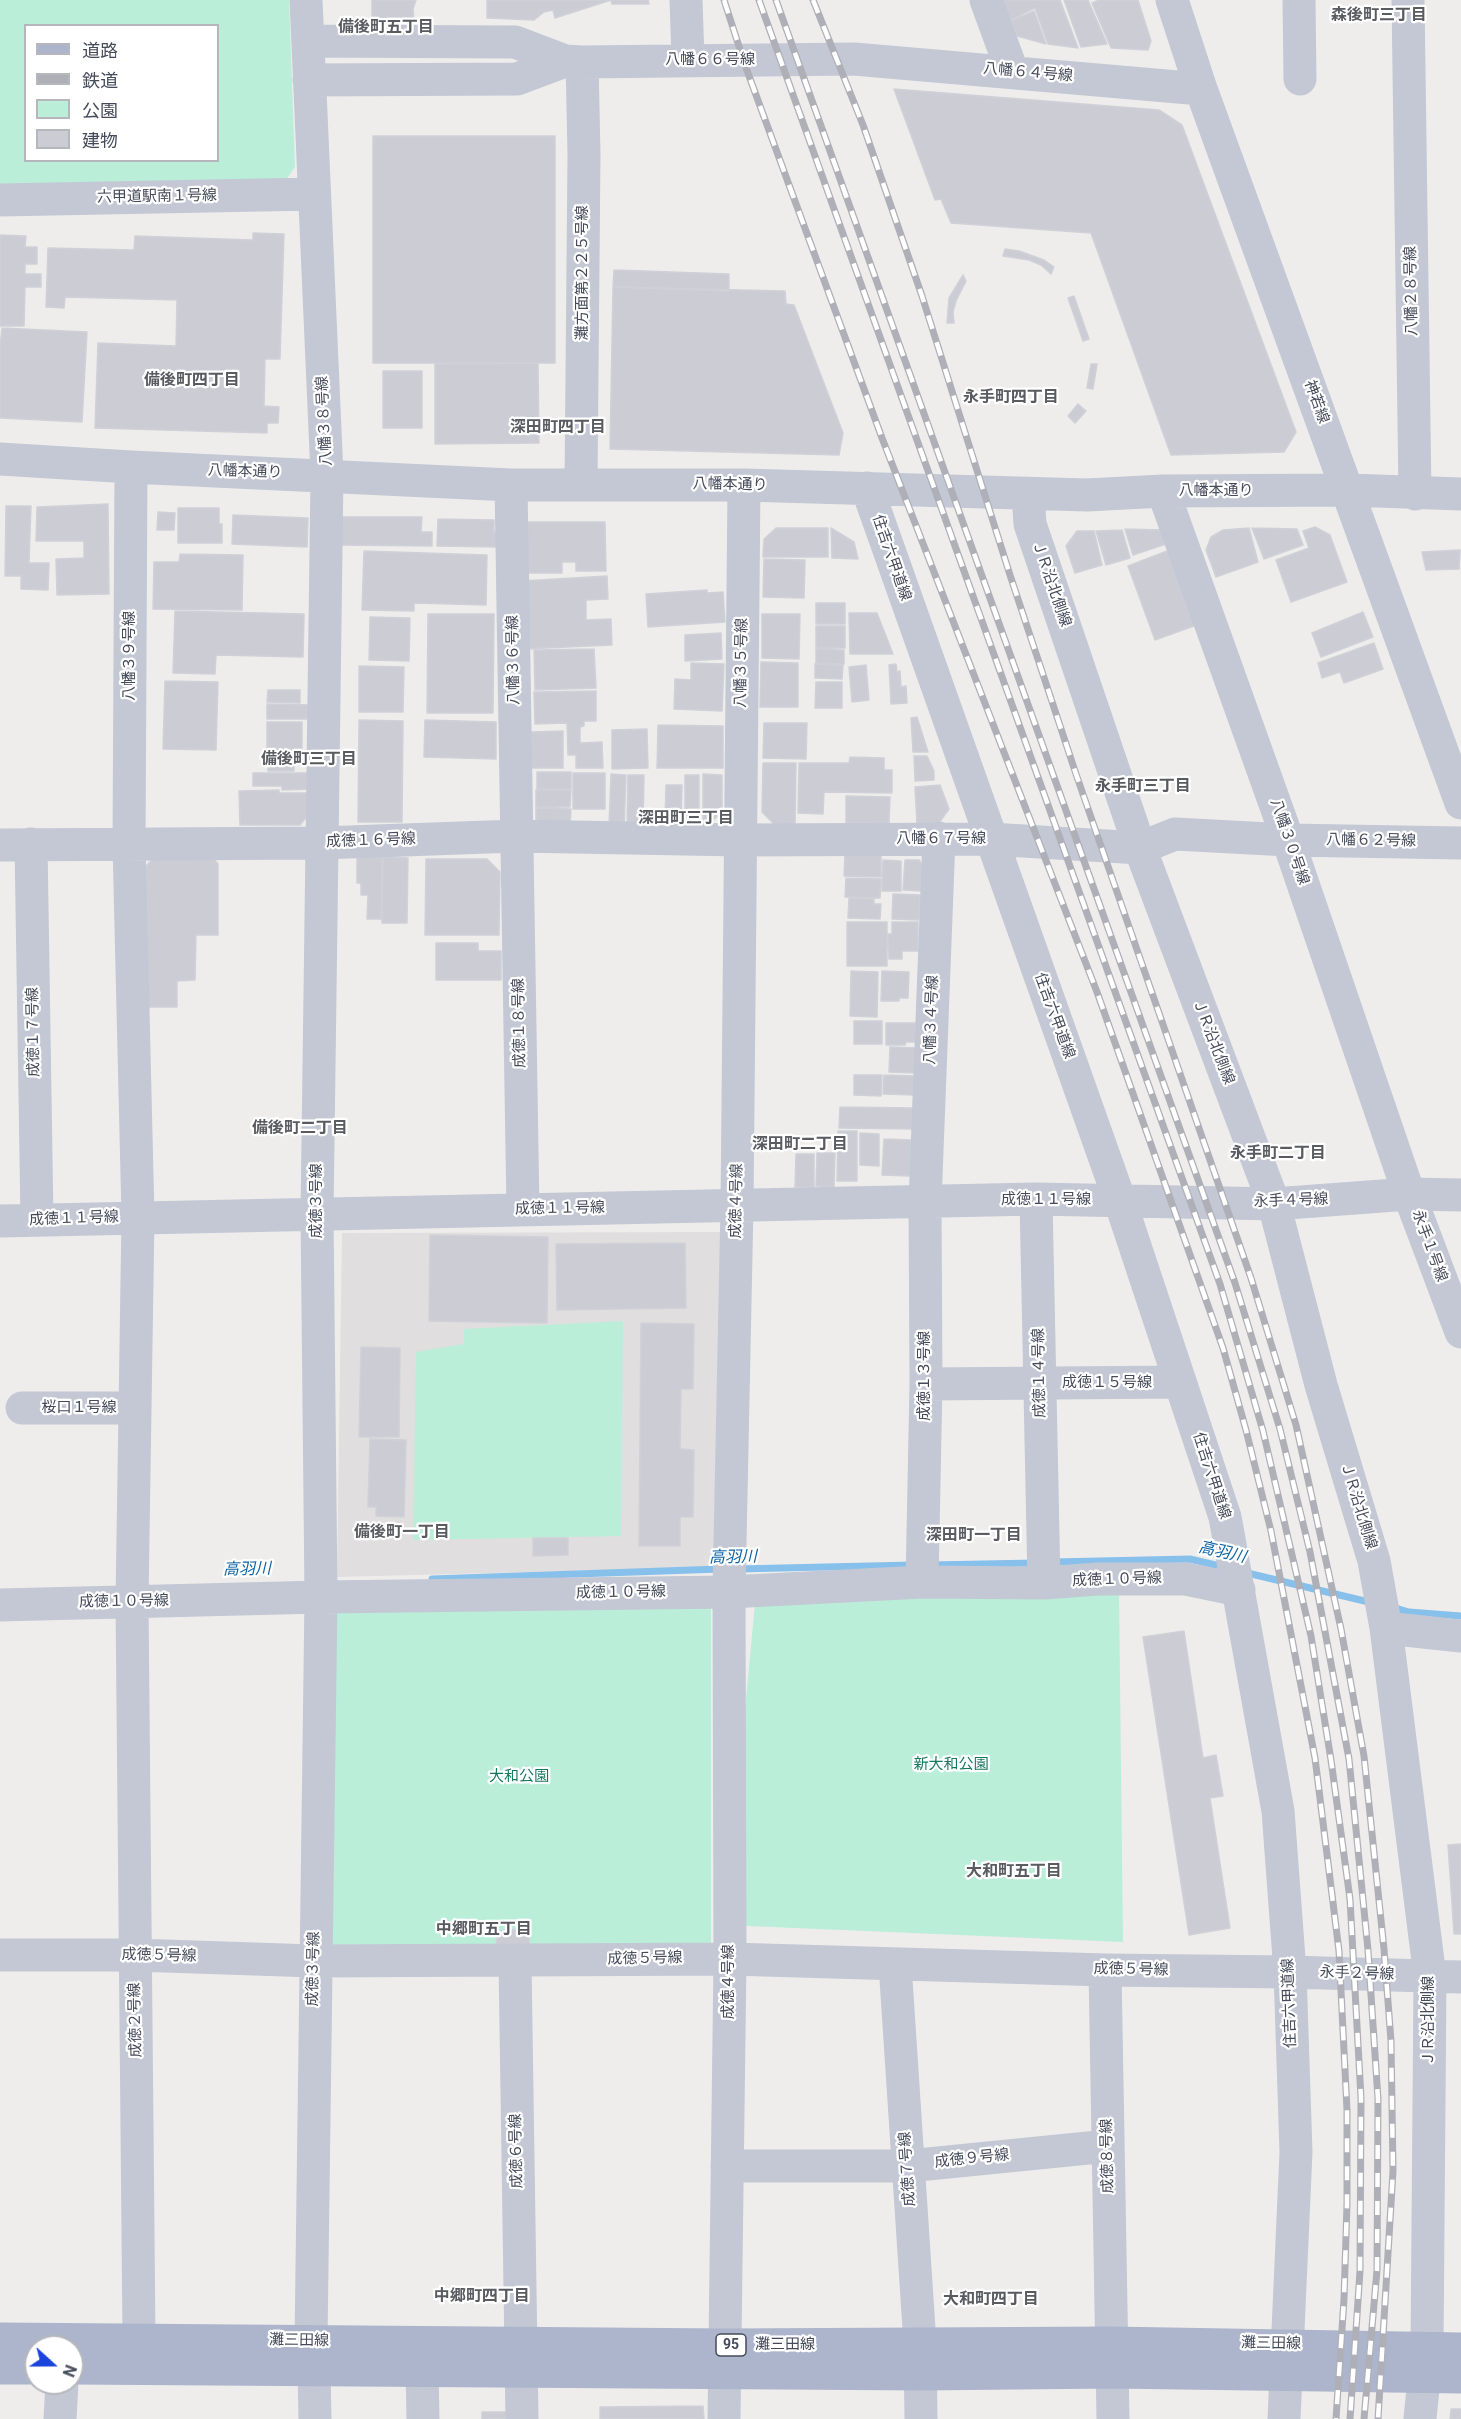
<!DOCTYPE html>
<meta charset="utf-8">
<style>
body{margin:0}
#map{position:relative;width:1461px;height:2419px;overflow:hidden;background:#efedec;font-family:Roboto,"Noto Sans JP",sans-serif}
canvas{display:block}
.legend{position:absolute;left:24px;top:24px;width:195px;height:138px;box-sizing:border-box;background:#fff;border:2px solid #b5b7bd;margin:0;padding:8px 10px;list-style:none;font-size:18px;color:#454b5a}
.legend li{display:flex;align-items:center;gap:12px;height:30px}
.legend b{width:30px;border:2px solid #b5b7bd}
.north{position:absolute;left:24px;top:2335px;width:60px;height:60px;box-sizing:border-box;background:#fff;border:2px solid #b5b7bd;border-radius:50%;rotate:111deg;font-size:16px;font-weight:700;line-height:24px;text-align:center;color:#454b5a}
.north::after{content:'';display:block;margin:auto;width:21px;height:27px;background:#1a44db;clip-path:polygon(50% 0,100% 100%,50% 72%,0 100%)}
</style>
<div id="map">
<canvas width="1461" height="2419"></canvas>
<ul class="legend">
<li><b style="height:8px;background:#acb5cc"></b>道路</li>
<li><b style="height:8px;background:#afb0b7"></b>鉄道</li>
<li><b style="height:16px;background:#baeed9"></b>公園</li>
<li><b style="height:16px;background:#cccdd4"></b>建物</li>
</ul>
<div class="north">N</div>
</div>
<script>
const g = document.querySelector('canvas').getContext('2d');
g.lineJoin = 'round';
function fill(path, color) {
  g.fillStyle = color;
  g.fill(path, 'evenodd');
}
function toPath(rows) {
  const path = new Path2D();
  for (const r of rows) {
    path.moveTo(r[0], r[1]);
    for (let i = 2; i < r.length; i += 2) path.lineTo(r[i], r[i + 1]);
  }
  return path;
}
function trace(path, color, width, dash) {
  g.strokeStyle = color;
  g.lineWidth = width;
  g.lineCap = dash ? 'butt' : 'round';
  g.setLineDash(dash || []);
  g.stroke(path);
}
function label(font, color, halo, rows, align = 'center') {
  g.font = font + ' Roboto,"Noto Sans JP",sans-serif';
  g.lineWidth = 4.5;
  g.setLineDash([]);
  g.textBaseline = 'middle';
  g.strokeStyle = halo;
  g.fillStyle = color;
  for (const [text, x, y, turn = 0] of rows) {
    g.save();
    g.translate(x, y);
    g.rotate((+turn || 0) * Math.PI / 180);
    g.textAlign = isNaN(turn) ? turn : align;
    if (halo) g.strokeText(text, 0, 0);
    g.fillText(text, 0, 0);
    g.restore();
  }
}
fill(toPath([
 [725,1232,725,1567,337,1577,342,1233]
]), '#e0dede');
fill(toPath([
 [0,0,289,0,295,167,281,187,0,186],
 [26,26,218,26,218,160,26,160],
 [623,1321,621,1536,413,1540,416,1352,464,1344,464,1329],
 [1119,1589,1123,1942,725,1925,755,1603],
 [711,1608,711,1943,328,1953,334,1609]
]), '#baeed9');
trace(toPath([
 [1053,1562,1190,1559,1224,1567],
 [930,1565,1036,1563],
 [738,1569,913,1565],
 [1243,1572,1373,1603],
 [432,1579,721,1569],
 [1392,1607,1409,1612,1461,1616]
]), '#87c0ea', 7);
const building = toPath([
 [372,0,416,0,413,9,414,22,372,22,372,0],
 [487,0,648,0,649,4,612,4,611,0,555,18,553,10,544,12,534,20,487,18,487,0],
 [1002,0,1060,0,1078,48,1048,44,1035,8,1010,20,1002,0],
 [1064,0,1088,0,1107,44,1081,47,1064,0],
 [1099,0,1138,0,1151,41,1148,50,1111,48,1092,3,1099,0],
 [1034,11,1046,44,1017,36,1011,21,1034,11],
 [894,89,1159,110,1182,125,1296,432,1284,452,1171,455,1091,233,951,223,941,199,935,200,894,89],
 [373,136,555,136,555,363,373,363,373,136],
 [253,233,284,234,280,359,265,359,264,406,279,407,278,423,267,423,267,433,95,428,98,343,176,346,177,300,65,297,64,308,46,307,48,248,134,250,135,236,253,240,253,233],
 [0,235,26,236,25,247,37,247,37,264,25,264,25,274,41,274,41,287,25,287,24,326,0,326,0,235],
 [1005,249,1019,251,1044,260,1054,267,1051,274,1041,265,1029,260,1003,256,1005,249],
 [614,270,729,274,729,291,613,287,614,270],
 [963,275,966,281,956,301,953,312,954,323,947,323,949,298,963,275],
 [613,287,785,291,786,304,794,305,843,433,839,455,610,449,613,287],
 [1074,296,1089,339,1083,341,1068,298,1074,296],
 [2,328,87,332,82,422,0,418,0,347,2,328],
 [538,363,539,443,435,444,435,364,538,363],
 [1091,364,1097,364,1093,389,1087,388,1091,364],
 [383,371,422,371,422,428,383,428,383,371],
 [1078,404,1086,411,1075,423,1068,416,1078,404],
 [108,504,109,594,57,595,56,559,84,558,84,541,36,541,37,507,108,504],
 [6,506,31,506,29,563,49,563,48,590,21,589,21,576,5,576,6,506],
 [178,508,219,508,219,524,222,524,222,543,178,543,178,508],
 [158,512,175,513,174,530,157,530,158,512],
 [233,515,308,518,307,547,232,544,233,515],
 [338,517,422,517,421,532,432,532,432,546,338,545,338,517],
 [438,519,494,520,494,532,497,532,497,547,437,546,438,519],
 [520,522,605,522,606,571,576,571,576,562,562,562,562,573,520,573,520,522],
 [1315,527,1330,535,1347,582,1291,602,1276,560,1309,548,1303,531,1315,527],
 [776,528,828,528,828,557,763,557,764,539,776,528],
 [831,528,854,542,858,559,832,558,831,528],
 [1249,528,1258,562,1216,577,1206,550,1211,537,1223,530,1249,528],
 [1252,528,1297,529,1303,545,1264,559,1252,528],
 [1125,529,1161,530,1175,541,1133,555,1125,529],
 [1122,530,1130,558,1106,565,1096,531,1122,530],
 [1077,531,1094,531,1102,565,1075,573,1066,546,1077,531],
 [1175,548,1202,623,1155,640,1128,566,1175,548],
 [1460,550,1459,569,1426,570,1422,552,1460,550],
 [364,551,487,555,486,605,414,603,414,611,362,610,364,551],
 [180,554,243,555,242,610,153,609,154,562,179,562,180,554],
 [764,559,805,560,804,598,763,597,764,559],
 [607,576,608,599,586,600,586,620,611,619,612,645,523,649,521,581,607,576],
 [707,590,707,593,723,592,725,622,648,627,646,594,707,590],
 [816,603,845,603,845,624,816,624,816,603],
 [175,611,304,614,303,657,216,655,215,674,173,673,175,611],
 [1363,612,1373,637,1321,657,1312,633,1363,612],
 [849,613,877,613,893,654,850,654,849,613],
 [428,614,494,614,493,713,427,713,428,614],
 [762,614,800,614,799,659,762,658,762,614],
 [370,617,410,618,409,661,369,660,370,617],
 [816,626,845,626,845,648,816,648,816,626],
 [721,633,722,659,685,661,685,635,721,633],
 [1374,643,1383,669,1344,683,1340,672,1322,678,1318,663,1374,643],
 [594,649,596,688,535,690,534,650,594,649],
 [816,649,844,650,844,664,816,663,816,649],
 [761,662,798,663,798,707,760,707,761,662],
 [691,663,724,664,722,711,674,709,675,679,691,680,691,663],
 [815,664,843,665,842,679,815,678,815,664],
 [896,664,897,672,900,671,901,687,906,686,907,703,891,704,889,665,896,664],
 [866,665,869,700,852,702,849,667,866,665],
 [359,666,404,667,403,712,359,712,359,666],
 [165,681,218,682,216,750,163,749,165,681],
 [816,682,842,682,842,708,815,708,816,682],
 [268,690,300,690,300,703,267,702,268,690],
 [596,691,596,721,584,721,584,726,580,727,580,743,602,742,603,768,576,768,576,755,568,755,567,723,535,724,534,692,596,691],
 [267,704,311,705,311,719,267,719,267,704],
 [917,717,928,752,913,752,911,718,917,717],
 [359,720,403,721,402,822,358,822,359,720],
 [425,720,496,722,496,759,424,757,425,720],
 [267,722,302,722,302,754,267,754,267,722],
 [764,723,807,723,806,759,763,758,764,723],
 [658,725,723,726,723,768,657,768,658,725],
 [647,729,648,768,612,769,612,730,647,729],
 [563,731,563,768,531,768,531,732,563,731],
 [293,755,294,771,268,771,268,756,293,755],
 [914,756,927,756,934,771,934,780,915,781,914,756],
 [850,757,884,758,884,770,892,770,892,793,824,792,823,814,798,813,799,763,849,763,850,757],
 [763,763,796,763,795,825,775,825,762,812,763,763],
 [537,772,571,772,571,789,537,789,537,772],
 [253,773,311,773,311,789,282,790,282,786,253,786,253,773],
 [573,773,605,773,605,809,573,809,573,773],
 [611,774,626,775,624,827,609,827,611,774],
 [703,774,722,775,722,811,708,826,703,826,703,774],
 [628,775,644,775,643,826,627,826,628,775],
 [685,775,699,775,699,816,685,816,685,775],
 [666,785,682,785,681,819,665,818,666,785],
 [940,785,949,809,939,823,917,824,915,787,940,785],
 [279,790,279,793,307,793,308,815,300,825,240,825,239,791,279,790],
 [536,790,571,790,570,807,536,807,536,790],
 [846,796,890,797,889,824,846,823,846,796],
 [536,808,571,809,570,825,536,825,536,808],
 [845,853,881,853,881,877,844,876,845,853],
 [357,856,382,857,381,919,367,919,368,895,361,895,361,883,357,883,357,856],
 [383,857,408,858,407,923,382,923,383,857],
 [154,858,213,858,218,864,218,935,196,935,195,980,177,981,177,1007,149,1007,143,1001,146,866,154,858],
 [426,859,487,859,500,872,499,935,425,935,426,859],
 [883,860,901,861,901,891,882,891,883,860],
 [905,860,919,860,922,865,921,891,903,890,905,860],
 [846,878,881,879,880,898,845,897,846,878],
 [893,894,920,895,919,920,892,919,893,894],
 [849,898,874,899,874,904,881,904,880,919,848,918,849,898],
 [847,922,887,922,887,966,847,966,847,922],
 [892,922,918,922,918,951,902,951,902,959,889,959,888,934,892,934,892,922],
 [436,943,478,943,478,951,501,951,501,980,436,980,436,943],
 [851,971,878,972,877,1017,850,1016,851,971],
 [882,971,909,972,908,998,899,998,899,1001,881,1001,882,971],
 [854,1021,882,1021,882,1044,854,1044,854,1021],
 [886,1023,918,1023,918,1042,906,1042,905,1045,886,1045,886,1023],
 [890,1047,917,1048,916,1073,889,1072,890,1047],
 [854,1075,882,1075,881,1096,854,1095,854,1075],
 [884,1075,915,1076,914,1095,883,1094,884,1075],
 [840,1107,915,1108,915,1129,839,1128,840,1107],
 [838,1131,857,1131,857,1181,837,1181,838,1131],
 [860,1133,879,1134,879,1166,860,1165,860,1133],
 [884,1139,911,1140,910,1176,882,1175,884,1139],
 [817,1153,835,1153,834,1187,816,1186,817,1153],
 [796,1154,814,1154,814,1187,795,1187,796,1154],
 [430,1235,548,1237,547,1323,429,1321,430,1235],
 [685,1243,686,1308,557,1310,556,1244,685,1243],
 [641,1323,694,1324,693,1389,681,1389,680,1449,694,1450,693,1517,680,1517,680,1546,639,1546,641,1323],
 [361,1347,400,1348,399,1437,359,1437,361,1347],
 [370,1439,406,1440,404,1517,376,1516,376,1507,368,1507,370,1439],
 [533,1538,568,1538,568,1555,533,1556,533,1538],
 [1184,1631,1203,1758,1216,1755,1223,1796,1210,1798,1230,1928,1189,1935,1143,1637,1184,1631],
 [1461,1844,1461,1934,1454,1934,1448,1845,1461,1844],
 [528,1928,530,1948,497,1950,496,1931,528,1928],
 [703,2406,704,2419,600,2419,600,2407,703,2406],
 [1451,2409,1461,2409,1461,2419,1450,2419,1451,2409],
 [482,2412,509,2412,509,2419,482,2419,482,2412]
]);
fill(building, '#cccdd4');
trace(building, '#d0d1d8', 1.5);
trace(toPath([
 [686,0,688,59],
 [986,0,1012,71],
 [1172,0,1201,89,1461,803],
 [1299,0,1300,79],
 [1408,0,1415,494],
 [308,41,515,42,565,61,582,62,854,59,1201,89],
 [309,80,517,79,565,61],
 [0,200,314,194],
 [0,459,131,467,511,485,744,485,1087,495,1163,491,1349,490,1461,494],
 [131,467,129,844,138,1217,132,1601,139,2338],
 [581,484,584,154,582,62],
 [511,485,523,1210],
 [867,488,1120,1201,1225,1517,1278,1811,1290,1972,1296,2152,1284,2419],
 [1163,491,1288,840,1409,1194,1461,1332],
 [1028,494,1030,524,1140,848,1274,1204,1321,1385,1374,1561,1386,1628,1430,1977,1427,2349,1420,2419],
 [31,844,37,1220],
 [0,845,321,843,516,836,741,840,990,839,1140,848,1175,834,1288,840,1461,843],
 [1036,1199,1044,1583],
 [0,1221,1036,1199,1274,1204,1409,1194,1461,1195],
 [926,1384,1180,1382],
 [22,1408,135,1408],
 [922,1582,1044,1583,1098,1579,1186,1579,1239,1590],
 [0,1605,321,1597,317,1214,327,475,306,0],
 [1386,1628,1461,1636],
 [0,1955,135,1955,314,1961,730,1959,1105,1970,1290,1972,1461,1977],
 [515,1961,522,2419],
 [895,1964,920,2344,921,2419],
 [1105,1970,1113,2419],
 [727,2166,908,2166,1108,2146],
 [422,2369,423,2419],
 [60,2419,62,2383],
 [315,2419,314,2369,311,2341,321,1597,729,1592,922,1582,926,1384,925,1203,939,838],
 [724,2419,730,1959,729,1592,737,1206,744,485]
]), '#c3c8d4', 33);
trace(toPath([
 [0,2339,725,2345,1111,2343,1461,2349],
 [0,2368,36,2368],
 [72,2368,921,2374,1112,2372,1461,2377]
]), '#acb5cc', 33);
const rail = toPath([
 [724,0,745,65,882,438,1097,992,1223,1348,1246,1430,1271,1531,1315,1758,1339,1951,1347,2110,1347,2204,1344,2299,1336,2419],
 [759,0,1220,1284,1263,1431,1311,1636,1331,1760,1350,1899,1361,2098,1360,2271,1350,2419],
 [776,0,1235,1283,1280,1429,1310,1552,1349,1759,1368,1950,1378,2099,1377,2270,1364,2419],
 [813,0,863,125,922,296,1010,575,1076,774,1251,1278,1296,1425,1341,1629,1364,1756,1384,1949,1391,2041,1393,2171,1378,2419]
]);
trace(rail, '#afb0b7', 7);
trace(rail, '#fff', 4.5, [14]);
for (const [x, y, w] of [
 [731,2345,30]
]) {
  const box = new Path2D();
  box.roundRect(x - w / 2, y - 11, w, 22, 4.5);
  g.fillStyle = '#fff';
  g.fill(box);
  trace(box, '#454b5a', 1.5);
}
label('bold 14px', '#454b5a', null, [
 ["95",731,2345]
]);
label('15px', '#454b5a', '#fff', [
 ["八幡６６号線",710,60],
 ["八幡６４号線",1028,73,5],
 ["六甲道駅南１号線",157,197,-1],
 ["灘方面第２２５号線",583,273,-90],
 ["八幡２８号線",1412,291,-91],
 ["神若線",1316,402,70],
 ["八幡３８号線",325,421,-93],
 ["八幡本通り",245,472,2],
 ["八幡本通り",730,485,1],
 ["八幡本通り",1216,491],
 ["住吉六甲道線",891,558,71],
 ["ＪＲ沿北側線",1051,584,71],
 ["八幡３９号線",130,656,-90],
 ["八幡３６号線",514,660,-91],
 ["八幡３５号線",742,663,-89],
 ["八幡６７号線",941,839],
 ["成徳１６号線",371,841,-2],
 ["八幡６２号線",1371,841,1],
 ["八幡３０号線",1289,842,71],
 ["住吉六甲道線",1054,1016,70],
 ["八幡３４号線",932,1020,-88],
 ["成徳１８号線",520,1023,-91],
 ["成徳１７号線",34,1032,-91],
 ["ＪＲ沿北側線",1213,1042,69],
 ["成徳１１号線",1046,1200],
 ["成徳３号線",317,1201,-90],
 ["成徳４号線",737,1201,-89],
 ["永手４号線",1291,1201,-2],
 ["成徳１１号線",560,1209,-1],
 ["成徳１１号線",74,1219,-2],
 ["永手１号線",1429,1246,70],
 ["成徳１４号線",1040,1373,-91],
 ["成徳１３号線",925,1376,-90],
 ["成徳１５号線",1107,1383],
 ["桜口１号線",79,1408],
 ["住吉六甲道線",1211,1476,72],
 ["ＪＲ沿北側線",1358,1506,73],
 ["成徳１０号線",1117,1580,-2],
 ["成徳１０号線",621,1593,-1],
 ["成徳１０号線",124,1602,-1],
 ["成徳５号線",159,1956,1],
 ["成徳５号線",645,1959,-1],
 ["成徳３号線",314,1969,-89],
 ["成徳５号線",1131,1970,1],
 ["永手２号線",1357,1974,2],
 ["成徳４号線",729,1982,-90],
 ["住吉六甲道線",1290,2003,-92],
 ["成徳２号線",136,2020,-91],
 ["ＪＲ沿北側線",1429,2021,-90],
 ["成徳６号線",517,2151,-91],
 ["成徳８号線",1108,2156,-91],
 ["成徳９号線",972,2159,-6],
 ["成徳７号線",908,2169,-94],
 ["灘三田線",299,2341,1],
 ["灘三田線",1271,2344,1],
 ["灘三田線",785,2345]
]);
label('15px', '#17795e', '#fff', [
 ["新大和公園",951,1765],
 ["大和公園",519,1777]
]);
label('bold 16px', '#595b61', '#fff', [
 ["森後町三丁目",1379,16],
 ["備後町五丁目",386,28],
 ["備後町四丁目",192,381],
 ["永手町四丁目",1011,398],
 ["深田町四丁目",558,428],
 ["備後町三丁目",309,760],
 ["永手町三丁目",1143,787],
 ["深田町三丁目",686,819],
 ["備後町二丁目",300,1129],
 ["深田町二丁目",800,1145],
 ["永手町二丁目",1278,1154],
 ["備後町一丁目",402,1533],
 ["深田町一丁目",974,1536],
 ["大和町五丁目",1014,1872],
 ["中郷町五丁目",484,1930],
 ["中郷町四丁目",482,2297],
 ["大和町四丁目",991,2300]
]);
label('italic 16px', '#0d63a4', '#fff', [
 ["高羽川",1222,1553,13],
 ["高羽川",733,1558,-1],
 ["高羽川",247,1570,-1]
]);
</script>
